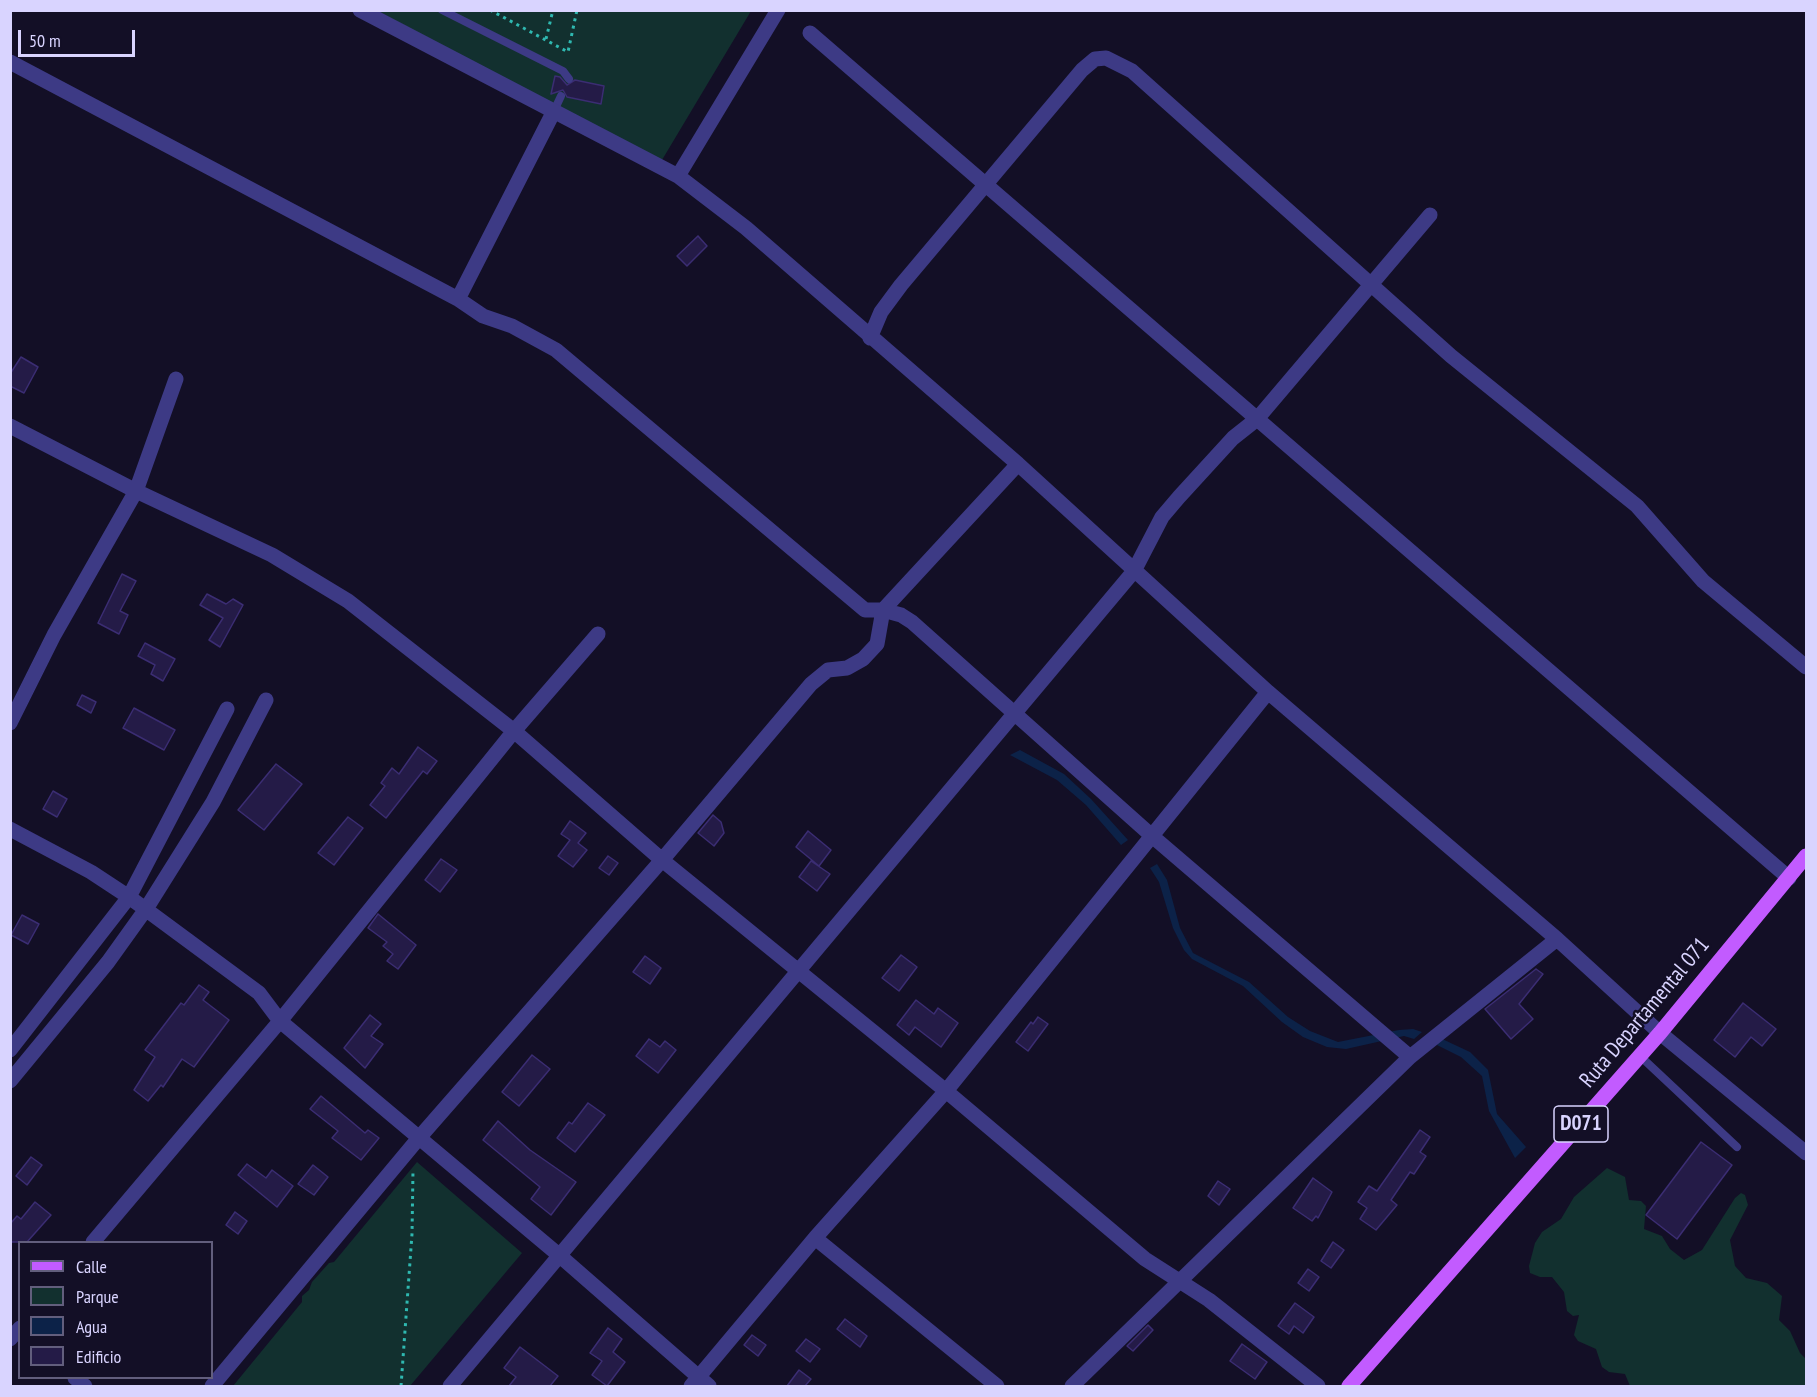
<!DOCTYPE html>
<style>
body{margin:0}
#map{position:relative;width:1817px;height:1397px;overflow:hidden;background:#130f26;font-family:"PT Sans Narrow",sans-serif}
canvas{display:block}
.frame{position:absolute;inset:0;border:12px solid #d9d4ff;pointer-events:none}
.legend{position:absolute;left:18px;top:1241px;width:195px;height:138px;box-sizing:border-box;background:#130f26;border:2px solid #625e7d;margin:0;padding:8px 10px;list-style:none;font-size:18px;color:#d9d4ff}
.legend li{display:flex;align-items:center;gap:12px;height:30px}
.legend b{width:30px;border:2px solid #625e7d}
.scale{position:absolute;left:18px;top:30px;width:117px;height:27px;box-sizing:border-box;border:3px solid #d9d4ff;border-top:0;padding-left:8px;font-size:18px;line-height:21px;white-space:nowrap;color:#d9d4ff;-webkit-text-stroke:4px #130f26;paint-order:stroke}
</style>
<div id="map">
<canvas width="1817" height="1397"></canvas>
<div class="frame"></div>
<ul class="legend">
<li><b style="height:8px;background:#c25bff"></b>Calle</li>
<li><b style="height:16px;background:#12302f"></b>Parque</li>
<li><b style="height:16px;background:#0c2248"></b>Agua</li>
<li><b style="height:16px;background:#241b47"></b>Edificio</li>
</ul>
<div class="scale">50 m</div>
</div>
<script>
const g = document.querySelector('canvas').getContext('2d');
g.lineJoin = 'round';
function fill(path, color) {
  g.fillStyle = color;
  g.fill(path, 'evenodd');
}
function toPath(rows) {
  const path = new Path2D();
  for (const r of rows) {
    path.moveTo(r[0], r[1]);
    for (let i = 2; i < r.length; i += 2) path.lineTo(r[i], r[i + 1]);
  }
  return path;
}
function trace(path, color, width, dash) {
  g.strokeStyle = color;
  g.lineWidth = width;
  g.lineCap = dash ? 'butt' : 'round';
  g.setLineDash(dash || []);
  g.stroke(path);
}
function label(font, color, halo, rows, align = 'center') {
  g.font = font + ' "PT Sans Narrow",sans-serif';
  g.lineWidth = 5;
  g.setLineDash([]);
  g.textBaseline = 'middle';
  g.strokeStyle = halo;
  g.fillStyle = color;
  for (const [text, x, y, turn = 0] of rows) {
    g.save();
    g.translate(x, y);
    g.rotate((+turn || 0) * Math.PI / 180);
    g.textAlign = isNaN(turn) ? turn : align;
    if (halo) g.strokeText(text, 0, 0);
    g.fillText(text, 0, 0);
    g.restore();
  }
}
fill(toPath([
 [378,11,751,11,662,160,527,92],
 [417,1162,522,1253,410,1386,233,1386,302,1302,302,1296,309,1290,312,1282,329,1263,334,1262],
 [1607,1168,1625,1177,1629,1200,1641,1201,1646,1206,1644,1229,1662,1236,1670,1249,1684,1260,1702,1250,1735,1198,1741,1193,1745,1195,1748,1205,1730,1240,1735,1266,1746,1278,1767,1283,1782,1296,1779,1320,1790,1331,1800,1353,1806,1359,1806,1386,1630,1386,1625,1374,1609,1372,1602,1367,1596,1349,1578,1341,1574,1335,1579,1315,1573,1316,1567,1311,1564,1292,1552,1277,1540,1277,1530,1273,1529,1266,1535,1243,1542,1232,1561,1219,1574,1197]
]), '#12302f');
fill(toPath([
 [1020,750,1064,774,1091,799,1128,840,1121,845,1086,805,1057,780,1010,755],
 [1157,864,1167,880,1180,928,1193,953,1249,982,1288,1017,1310,1031,1338,1042,1399,1030,1413,1029,1422,1032,1414,1039,1404,1036,1346,1049,1327,1047,1303,1037,1282,1022,1243,986,1192,959,1184,950,1173,928,1159,882,1150,868],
 [1440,1038,1470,1052,1488,1070,1497,1114,1526,1147,1515,1158,1489,1111,1482,1076,1461,1057,1437,1045]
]), '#0c2248');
const building = toPath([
 [555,76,560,77,567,85,575,80,604,86,601,104,567,97,563,90,551,94,555,76],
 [698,236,707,246,687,266,677,256,698,236],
 [21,357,38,367,24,393,10,386,10,374,21,357],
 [122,574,136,581,120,611,128,615,119,634,98,623,122,574],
 [207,594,226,604,233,599,243,605,220,647,209,640,223,618,200,605,207,594],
 [145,643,175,659,163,681,151,674,155,665,138,656,145,643],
 [82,695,96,702,91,713,77,705,82,695],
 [134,708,175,730,164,750,123,728,134,708],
 [418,747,437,761,427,774,423,771,386,818,370,805,385,786,381,783,392,768,399,774,418,747],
 [276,764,302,784,264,830,238,810,276,764],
 [53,791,67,799,57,817,43,809,53,791],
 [713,815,721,822,724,833,714,846,698,833,713,815],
 [348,817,363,828,334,865,318,853,348,817],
 [570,821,586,833,578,843,587,850,573,867,558,856,570,840,561,834,570,821],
 [808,831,831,850,819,866,796,847,808,831],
 [608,856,618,863,609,875,599,868,608,856],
 [441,859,457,870,440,892,425,880,441,859],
 [811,861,830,874,817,891,799,877,811,861],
 [378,914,416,945,398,969,387,961,393,954,383,946,387,942,368,928,378,914],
 [22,915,39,924,28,944,11,935,22,915],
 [901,955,917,967,899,991,882,978,901,955],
 [645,956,661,968,650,984,633,972,645,956],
 [1536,969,1543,974,1519,1004,1533,1019,1511,1039,1485,1009,1536,969],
 [199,985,209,992,203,1000,229,1020,194,1067,182,1059,163,1087,161,1085,148,1101,134,1090,155,1057,145,1050,181,1003,184,1005,199,985],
 [916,1000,934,1014,938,1008,958,1023,941,1047,915,1027,909,1035,897,1025,916,1000],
 [1743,1003,1776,1029,1762,1046,1751,1037,1735,1057,1714,1040,1743,1003],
 [370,1015,381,1024,371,1036,383,1044,365,1068,344,1048,370,1015],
 [1038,1017,1048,1024,1028,1051,1016,1042,1031,1022,1033,1024,1038,1017],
 [649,1039,660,1047,665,1041,676,1050,658,1073,636,1056,649,1039],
 [532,1055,550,1069,519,1106,502,1092,532,1055],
 [321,1096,365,1133,368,1130,379,1138,361,1160,332,1138,338,1131,310,1109,321,1096],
 [588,1103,605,1115,575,1152,557,1138,569,1122,572,1124,588,1103],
 [498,1121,530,1150,576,1182,551,1215,531,1199,540,1187,483,1140,498,1121],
 [1420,1130,1430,1137,1420,1152,1426,1156,1414,1174,1410,1172,1391,1200,1397,1205,1376,1230,1360,1219,1367,1208,1358,1202,1369,1186,1377,1191,1420,1130],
 [1701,1142,1732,1165,1677,1239,1646,1215,1701,1142],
 [31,1157,42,1165,27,1185,16,1176,31,1157],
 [247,1164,266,1178,272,1170,293,1186,277,1207,238,1175,247,1164],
 [313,1165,328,1177,314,1195,298,1184,313,1165],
 [1313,1178,1332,1192,1318,1218,1316,1216,1312,1221,1293,1208,1313,1178],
 [1218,1181,1230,1189,1219,1205,1208,1196,1218,1181],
 [35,1202,51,1215,27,1242,10,1242,10,1224,17,1216,21,1219,35,1202],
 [235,1212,247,1221,238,1234,226,1225,235,1212],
 [1333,1242,1344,1250,1331,1268,1321,1261,1333,1242],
 [1308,1269,1319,1277,1309,1291,1298,1283,1308,1269],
 [1295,1303,1314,1317,1303,1333,1294,1326,1289,1334,1278,1326,1295,1303],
 [845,1319,867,1336,860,1347,837,1329,845,1319],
 [1148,1325,1153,1330,1133,1351,1127,1346,1148,1325],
 [608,1328,622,1339,613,1352,625,1362,607,1386,592,1375,602,1361,590,1353,608,1328],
 [752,1335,766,1345,758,1356,744,1345,752,1335],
 [806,1339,820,1349,810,1362,796,1351,806,1339],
 [1242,1344,1267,1362,1255,1379,1230,1361,1242,1344],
 [520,1347,558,1376,550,1386,509,1386,516,1377,504,1368,520,1347],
 [799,1370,811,1379,805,1386,787,1386,799,1370]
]);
fill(building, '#241b47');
trace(building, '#3b2d73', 1.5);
trace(toPath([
 [490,10,568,52,577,10],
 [546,39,553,10],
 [401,1386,412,1234,413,1170]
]), '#2fb8b0', 3, [3, 4.5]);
trace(toPath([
 [442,10,563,71,569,79],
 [553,113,561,96],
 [1640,1056,1737,1147]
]), '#3d3a85', 8);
trace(toPath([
 [360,10,678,176,746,228,1018,464,1268,692,1557,939,1660,1033,1806,1153],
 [810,33,1789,878],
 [10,62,458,299],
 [553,113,458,299,483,316,512,326,556,350,865,610,883,610,901,615,912,622,1152,836,1410,1057],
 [678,176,778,10],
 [870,338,881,312,901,285,1082,70,1095,59,1106,58,1132,71,1451,356,1637,506,1703,581,1806,667],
 [10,426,136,491,272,555,348,601,514,731,662,860,946,1091,1145,1259,1209,1300,1318,1386],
 [227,709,129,897,259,993,280,1021,560,1256,709,1386],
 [10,723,54,635,136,491,176,379],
 [10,829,91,872,129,897,10,1050],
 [10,1081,108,962,146,909,213,802,266,700],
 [815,1238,997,1386],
 [93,1242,280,1021,514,731,598,634],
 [10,1339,20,1328],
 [75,1378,85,1386],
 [212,1386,418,1139,662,860,811,684,828,670,847,668,863,659,877,644,883,610,1018,464],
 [450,1386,1134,571,1162,517,1179,497,1233,438,1257,419,1430,215],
 [691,1386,815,1238,946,1091,1268,692],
 [1072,1386,1410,1057,1557,939]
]), '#3d3a85', 15);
trace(toPath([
 [1349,1386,1660,1033,1806,856]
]), '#c25bff', 15);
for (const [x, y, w] of [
 [1581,1124,54]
]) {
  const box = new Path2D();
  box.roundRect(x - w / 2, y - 18, w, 36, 4.5);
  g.fillStyle = '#130f26';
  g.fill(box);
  trace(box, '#d9d4ff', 1.5);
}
label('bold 21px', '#d9d4ff', null, [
 ["D071",1581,1124]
]);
label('22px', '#d9d4ff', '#130f26', [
 ["Ruta Departamental 071",1645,1013,-50]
]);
</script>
